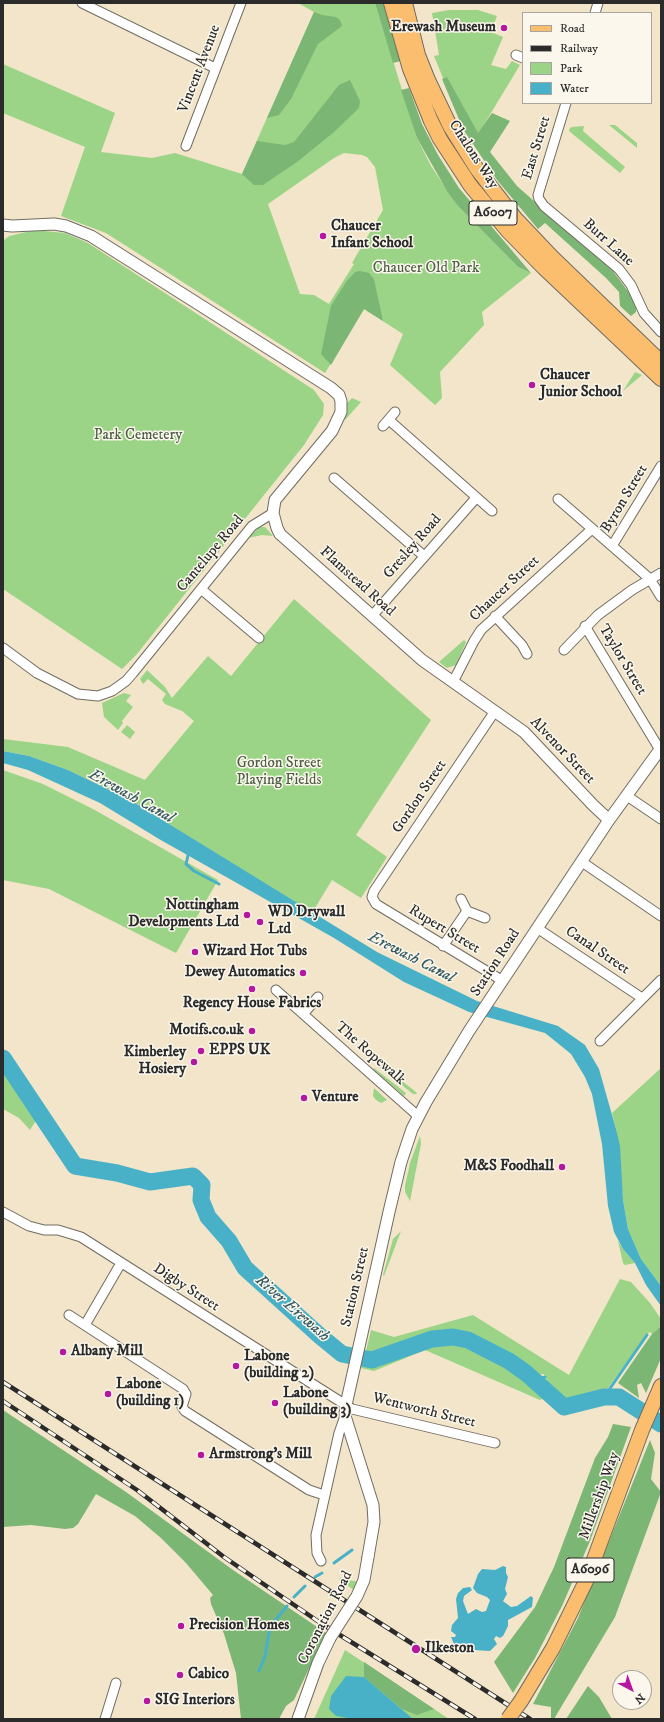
<!DOCTYPE html>
<style>
body{margin:0}
#map{position:relative;width:664px;height:1722px;overflow:hidden;background:#f2e5c9;font-family:"IM FELL DW Pica",serif}
canvas{display:block}
.frame{position:absolute;inset:0;border:4px solid #2b2b2b;pointer-events:none}
.legend{position:absolute;left:522px;top:12px;width:130px;height:92px;box-sizing:border-box;background:#fbf7ec;border:1px solid #a8a59f;margin:0;padding:5px 7px;list-style:none;font-size:12px;color:#2b2b2b}
.legend li{display:flex;align-items:center;gap:8px;height:20px}
.legend b{width:20px;border:1px solid #a8a59f}
.north{position:absolute;left:612px;top:1670px;width:40px;height:40px;box-sizing:border-box;background:#fbf7ec;border:1px solid #a8a59f;border-radius:50%;rotate:139deg;font-size:11px;font-weight:700;line-height:16px;text-align:center;color:#2b2b2b}
.north::after{content:'';display:block;margin:auto;width:14px;height:18px;background:#b5179e;clip-path:polygon(50% 0,100% 100%,50% 72%,0 100%)}
</style>
<div id="map">
<canvas width="664" height="1722"></canvas>
<div class="frame"></div>
<ul class="legend">
<li><b style="height:5px;background:#fabe6e"></b>Road</li>
<li><b style="height:5px;background:#2b2b2b"></b>Railway</li>
<li><b style="height:11px;background:#9bd487"></b>Park</li>
<li><b style="height:11px;background:#48b1c7"></b>Water</li>
</ul>
<div class="north">N</div>
</div>
<script>
const g = document.querySelector('canvas').getContext('2d');
g.lineJoin = 'round';
function fill(path, color) {
  g.fillStyle = color;
  g.fill(path, 'evenodd');
}
function toPath(rows) {
  const path = new Path2D();
  for (const r of rows) {
    path.moveTo(r[0], r[1]);
    for (let i = 2; i < r.length; i += 2) path.lineTo(r[i], r[i + 1]);
  }
  return path;
}
function trace(path, color, width, dash) {
  g.strokeStyle = color;
  g.lineWidth = width;
  g.lineCap = dash ? 'butt' : 'round';
  g.setLineDash(dash || []);
  g.stroke(path);
}
function label(font, color, halo, rows, align = 'center') {
  g.font = font + ' "IM FELL DW Pica",serif';
  g.lineWidth = 3;
  g.setLineDash([]);
  g.textBaseline = 'middle';
  g.strokeStyle = halo;
  g.fillStyle = color;
  for (const [text, x, y, turn = 0] of rows) {
    g.save();
    g.translate(x, y);
    g.rotate((+turn || 0) * Math.PI / 180);
    g.textAlign = isNaN(turn) ? turn : align;
    if (halo) g.strokeText(text, 0, 0);
    g.fillText(text, 0, 0);
    g.restore();
  }
}
fill(toPath([
 [298,3,375,3,417,138,431,166,457,205,518,267,531,273,482,312,484,325,440,372,442,398,435,405,390,365,403,334,364,309,325,373,106,233,61,216,85,147,3,113,3,64,115,113,101,152,152,158,175,153,242,174,314,12],
 [344,153,362,155,367,157,375,167,383,210,352,263,354,264,329,304,314,295,300,294,268,204,334,158],
 [449,10,478,10,497,16,491,32,503,37,491,65,506,69,512,61,520,65,477,136,443,78,434,56,439,55,432,13],
 [609,125,615,125,637,143,637,148],
 [584,126,583,131,625,167,620,173,569,131,570,128,572,127],
 [35,230,65,233,88,243,314,390,324,404,323,415,304,445,137,654,122,669,3,589,3,241,9,236],
 [635,372,642,375,623,391],
 [352,398,361,402,345,420,347,403],
 [260,527,265,527,273,536,262,535,248,538],
 [294,599,431,720,356,835,387,857,361,898,332,880,312,913,130,800,68,770,29,756,3,751,3,739,68,747,145,780,194,721,182,711,165,704,162,700,166,694,148,679,143,684,140,679,147,670,165,687,172,698,208,656,231,676],
 [464,640,466,642,456,665,447,668,439,662],
 [124,693,131,695,126,701,133,707,122,721,123,723,118,730,104,717,102,703],
 [127,725,135,732,130,739,121,732],
 [3,770,43,784,93,809,218,880,176,953,49,889,3,880],
 [380,1063,417,1093,416,1094,413,1094,378,1066],
 [3,1068,37,1119,30,1130,19,1118,3,1109],
 [374,1068,406,1093,404,1096,373,1069],
 [661,1068,661,1286,641,1259,628,1229,623,1200,616,1129,612,1113],
 [374,1088,387,1100,381,1103,376,1100,373,1096],
 [420,1136,421,1144,410,1201,405,1192,405,1186,410,1163],
 [401,1231,384,1276,383,1275,393,1239],
 [618,1241,623,1249,635,1263,625,1265,623,1263],
 [620,1279,631,1282,650,1303,661,1319,661,1326,652,1334,650,1332,647,1334,608,1388,603,1391,565,1402,542,1383,547,1381,544,1374,537,1375,522,1364,475,1339,452,1334,431,1337,382,1354,371,1356,365,1355,371,1330,394,1337,473,1315,569,1375],
 [454,1341,487,1353,508,1364,547,1396,540,1400,425,1350,374,1371,361,1368,363,1363,375,1364,433,1342],
 [340,1578,358,1582,354,1590,339,1580],
 [345,1650,449,1719,314,1719]
]), '#9bd487');
fill(toPath([
 [375,3,383,3,401,61,393,63],
 [314,12,322,15,336,17,340,20,342,26,318,44,291,99,279,115,267,118],
 [447,77,478,133,492,113,510,121,490,152,517,186,613,271,630,294,636,308,636,312,631,316,620,306,619,292,606,278,545,223,538,229,497,180,463,129,442,79],
 [350,80,360,101,359,108,334,132,297,162,263,185,254,185,242,174,257,141,285,145,294,142,339,85],
 [409,88,422,124,438,155,459,188,531,273,518,267,457,205,447,191,417,138,401,90],
 [360,271,369,273,374,279,383,321,364,309,331,365,321,354,331,306,346,282,355,272],
 [661,1326,661,1358,646,1393,641,1383,637,1385,639,1398,618,1383,652,1334],
 [3,1410,126,1492,233,1570,326,1633,294,1700,286,1706,279,1719,241,1719,236,1673,224,1634,211,1604,210,1598,213,1595,186,1563,161,1538,135,1516,96,1494,78,1524,73,1528,65,1529,31,1525,3,1527],
 [613,1424,631,1427,590,1541,562,1606,535,1658,513,1693,494,1662,535,1607,554,1567,595,1458,608,1437],
 [650,1440,655,1453,651,1479,661,1492,615,1617,554,1719,551,1719,551,1707,533,1704,578,1618],
 [364,1662,434,1709,417,1715,402,1709,364,1677],
 [588,1686,599,1697,612,1719,566,1719]
]), '#7cb674');
fill(toPath([
 [3,751,29,756,68,770,130,800,377,952,477,1001,558,1026,585,1045,599,1069,616,1129,620,1146,623,1200,628,1229,641,1259,661,1286,661,1306,646,1285,635,1263,623,1249,614,1232,608,1206,602,1144,592,1094,585,1077,571,1054,560,1045,545,1033,469,1012,404,982,334,938,159,839,100,803,28,770,3,763],
 [503,1566,506,1567,506,1573,508,1577,505,1589,507,1594,503,1601,511,1607,517,1606,531,1596,533,1598,532,1607,508,1620,508,1626,503,1636,500,1638,496,1636,494,1639,497,1644,490,1651,456,1649,451,1637,455,1637,456,1635,451,1631,452,1625,458,1618,456,1599,458,1593,463,1588,470,1587,472,1590,464,1596,463,1601,468,1614,476,1609,482,1612,486,1611,490,1600,487,1597,477,1593,473,1588,478,1574,482,1569,495,1570],
 [346,1676,364,1677,413,1719,354,1719,336,1716,329,1709,331,1696]
]), '#48b1c7');
trace(toPath([
 [189,851,186,864,194,871,219,884],
 [535,1381,545,1377],
 [604,1397,647,1335],
 [334,1563,352,1550],
 [315,1577,322,1573],
 [294,1597,305,1586],
 [259,1671,265,1656,269,1633,274,1622,287,1606]
]), '#48b1c7', 3);
trace(toPath([
 [3,1058,75,1166,117,1173,150,1182,193,1176,202,1185,201,1200,208,1217,229,1241,245,1268,320,1336,342,1354,372,1360,432,1339,453,1337,468,1340,509,1361,526,1373,564,1407,604,1397,619,1397,661,1424]
]), '#48b1c7', 17);
const minor = toPath([
 [82,3,215,68],
 [595,13,598,3],
 [516,55,523,58],
 [566,103,538,195,539,199,544,206,619,269,631,285,644,313,661,332],
 [186,146,241,3],
 [389,420,492,511],
 [383,426,395,412],
 [334,478,424,556],
 [558,499,650,579,661,597],
 [612,546,661,466],
 [201,589,259,638],
 [372,616,476,498],
 [495,616,522,645,527,654],
 [585,626,660,750],
 [3,648,37,673,78,694,98,696,112,691,126,681,133,673,252,526,273,513],
 [564,650,598,615,632,590,661,573],
 [453,682,474,641,481,630,592,529],
 [495,711,374,891,372,897,376,904,503,981],
 [627,796,661,819],
 [582,862,661,916],
 [461,899,467,911,485,918],
 [537,928,642,998],
 [443,946,467,911],
 [276,990,418,1116],
 [303,1014,318,997],
 [600,1041,661,980],
 [3,1212,29,1226,44,1230,58,1230,81,1237,352,1409,495,1443],
 [69,1315,183,1389,186,1394,182,1407,185,1411,309,1490,324,1495],
 [85,1325,121,1263],
 [321,1561,317,1553,316,1535,339,1433,345,1416],
 [105,1719,116,1683]
]);
const tertiary = toPath([
 [3,225,12,226,54,224,66,226,91,236,331,388,339,395,341,401,341,412,332,431,275,500,273,513,277,528,280,534,422,660,524,732,593,805,609,820],
 [368,1557,374,1522,373,1505,345,1416,346,1405,389,1212,401,1162,412,1129,426,1102,469,1031,609,820,661,748],
 [298,1719,318,1663,330,1638]
]);
const primary = toPath([
 [391,3,410,69,431,121,440,139,470,185,507,230,544,268,661,379],
 [405,3,418,55,428,80,450,126,477,169,515,218,552,257,661,362],
 [521,1701,553,1648,586,1581,642,1430,661,1386]
]);
trace(minor, '#716c62', 11);
trace(tertiary, '#716c62', 13);
trace(primary, '#716c62', 16);
trace(minor, '#fff', 9);
trace(tertiary, '#fff', 11);
trace(primary, '#fabe6e', 14);
const rail = toPath([
 [3,1382,530,1719],
 [3,1401,137,1490,224,1557,319,1622,475,1719]
]);
trace(rail, '#2b2b2b', 4.5);
trace(rail, '#fbf7ec', 3, [9]);
const tertiaryBridge = toPath([
 [330,1638,357,1596,364,1580,368,1557]
]);
const primaryBridge = toPath([
 [508,1719,521,1701]
]);
trace(tertiaryBridge, '#716c62', 13, []);
trace(primaryBridge, '#716c62', 16, []);
trace(tertiaryBridge, '#fff', 11);
trace(primaryBridge, '#fabe6e', 14);
for (const [x, y, r, color] of [
 [504,28,4,"#b5179e"],
 [323,236,4,"#b5179e"],
 [532,385,4,"#b5179e"],
 [247,915,4,"#b5179e"],
 [260,922,4,"#b5179e"],
 [195,952,4,"#b5179e"],
 [303,973,4,"#b5179e"],
 [252,989,4,"#b5179e"],
 [252,1031,4,"#b5179e"],
 [201,1051,4,"#b5179e"],
 [194,1062,4,"#b5179e"],
 [304,1098,4,"#b5179e"],
 [562,1167,4,"#b5179e"],
 [63,1352,4,"#b5179e"],
 [236,1366,4,"#b5179e"],
 [108,1394,4,"#b5179e"],
 [275,1403,4,"#b5179e"],
 [201,1455,4,"#b5179e"],
 [181,1626,4,"#b5179e"],
 [416,1649,5,"#b5179e"],
 [180,1675,4,"#b5179e"],
 [147,1701,4,"#b5179e"]
]) {
  const dot = new Path2D();
  dot.arc(x, y, r, 0, 2 * Math.PI);
  g.fillStyle = color;
  g.fill(dot);
  trace(dot, '#fbf7ec', 1.5);
}
for (const [x, y, w] of [
 [493,213,48],
 [590,1570,48]
]) {
  const box = new Path2D();
  box.roundRect(x - w / 2, y - 12, w, 24, 3);
  g.fillStyle = '#fbf7ec';
  g.fill(box);
  trace(box, '#2b2b2b', 1);
}
label('bold 14px', '#2b2b2b', null, [
 ["A6007",493,213],
 ["A6096",590,1570]
]);
label('bold 15px', '#2b2b2b', '#fbf7ec', [
 ["Erewash Museum",496,28,"right"],
 ["Chaucer",331,227],
 ["Infant School",331,244],
 ["Chaucer",540,376],
 ["Junior School",540,393],
 ["Nottingham",239,906,"right"],
 ["Developments Ltd",239,923,"right"],
 ["WD Drywall",268,913],
 ["Ltd",268,930],
 ["Wizard Hot Tubs",203,952],
 ["Dewey Automatics",295,973,"right"],
 ["Regency House Fabrics",252,1004,"center"],
 ["Motifs.co.uk",244,1031,"right"],
 ["EPPS UK",209,1051],
 ["Kimberley",186,1053,"right"],
 ["Hosiery",186,1070,"right"],
 ["Venture",312,1098],
 ["M&S Foodhall",554,1167,"right"],
 ["Albany Mill",71,1352],
 ["Labone",244,1357],
 ["(building 2)",244,1374],
 ["Labone",116,1385],
 ["(building 1)",116,1402],
 ["Labone",283,1394],
 ["(building 3)",283,1411],
 ["Armstrong's Mill",209,1455],
 ["Precision Homes",189,1626],
 ["Ilkeston",425,1649],
 ["Cabico",188,1675],
 ["SIG Interiors",155,1701]
], 'left');
label('15px', '#2b2b2b', '#fbf7ec', [
 ["Vincent Avenue",200,69,-69],
 ["East Street",537,148,-73],
 ["Chalons Way",473,155,57],
 ["Burr Lane",608,243,42],
 ["Byron Street",625,499,-59],
 ["Gresley Road",413,547,-49],
 ["Cantelupe Road",211,554,-50],
 ["Flamstead Road",357,582,42],
 ["Chaucer Street",505,589,-43],
 ["Taylor Street",622,660,59],
 ["Alvenor Street",562,751,46],
 ["Gordon Street",420,797,-56],
 ["Rupert Street",444,930,31],
 ["Canal Street",597,951,34],
 ["Station Road",496,963,-57],
 ["The Ropewalk",370,1054,41],
 ["Station Street",356,1287,-77],
 ["Digby Street",186,1288,33],
 ["Wentworth Street",424,1411,14],
 ["Millership Way",600,1496,-70],
 ["Coronation Road",326,1618,-63]
]);
label('15px', '#4d5e47', '#fbf7ec', [
 ["Chaucer Old Park",426,269],
 ["Park Cemetery",138,436],
 ["Gordon Street",279,764],
 ["Playing Fields",279,781]
]);
label('italic 16px', '#355a62', '#fbf7ec', [
 ["Erewash Canal",131,797,29],
 ["Erewash Canal",411,958,27],
 ["River Erewash",292,1309,41]
]);
</script>
